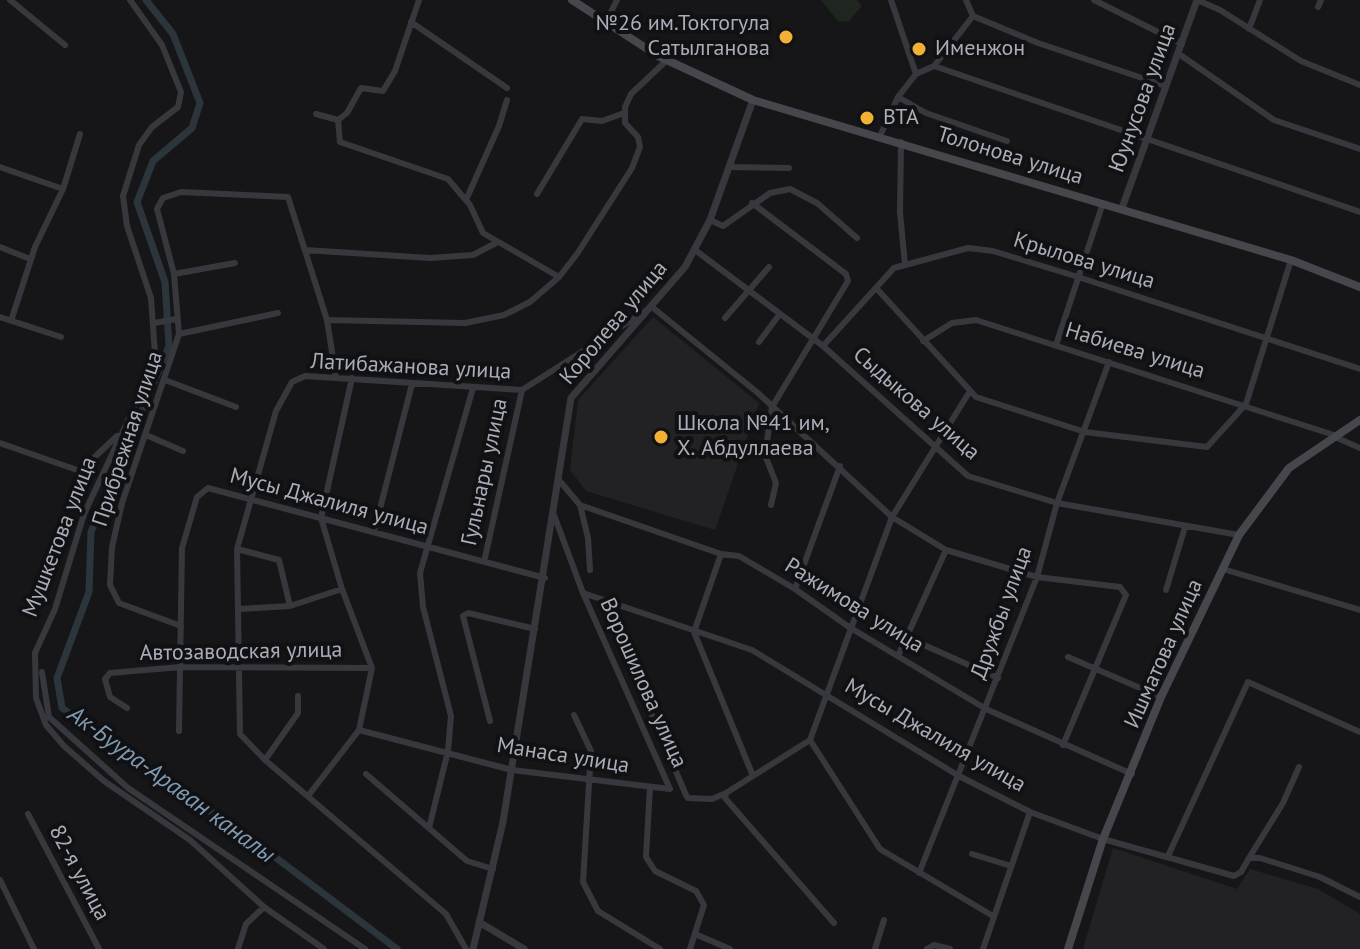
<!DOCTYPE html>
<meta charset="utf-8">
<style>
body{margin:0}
canvas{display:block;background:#161618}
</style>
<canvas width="1360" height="949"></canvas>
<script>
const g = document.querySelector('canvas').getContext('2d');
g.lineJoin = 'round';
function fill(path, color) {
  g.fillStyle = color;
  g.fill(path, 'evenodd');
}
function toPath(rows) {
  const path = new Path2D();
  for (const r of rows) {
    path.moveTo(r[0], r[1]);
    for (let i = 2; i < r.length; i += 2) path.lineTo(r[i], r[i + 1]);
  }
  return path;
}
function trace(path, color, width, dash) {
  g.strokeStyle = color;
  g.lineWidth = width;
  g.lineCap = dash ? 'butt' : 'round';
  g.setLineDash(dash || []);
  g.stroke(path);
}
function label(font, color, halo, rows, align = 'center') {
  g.font = font + ' "PT Sans",sans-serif';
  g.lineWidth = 8;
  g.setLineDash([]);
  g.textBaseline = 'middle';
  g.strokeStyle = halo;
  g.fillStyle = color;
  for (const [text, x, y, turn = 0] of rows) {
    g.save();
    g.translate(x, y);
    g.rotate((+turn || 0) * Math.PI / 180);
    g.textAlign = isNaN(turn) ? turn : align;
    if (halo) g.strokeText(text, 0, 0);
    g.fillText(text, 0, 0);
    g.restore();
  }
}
fill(toPath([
 [653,317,759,403,715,530,586,491,570,470,578,400],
 [1113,848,1237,889,1250,869,1318,889,1360,914,1360,949,1083,949]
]), '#222225');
fill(toPath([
 [821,0,857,0,862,6,848,22,838,21]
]), '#1e261f');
trace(toPath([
 [146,0,173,34,200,103,192,128,153,161,137,202,165,282,169,346,91,532,89,592,57,678,62,708,263,848,397,949]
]), '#2c353c', 7);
trace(toPath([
 [10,0,65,45],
 [130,0,162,45,181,92,178,107,152,127,139,145,123,196,127,226,151,298,155,354,147,380,84,514,55,609,35,653,36,698,46,725,64,746,104,781,190,840,264,907,324,949],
 [891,0,916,74],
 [966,0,973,16,1038,43,1166,86],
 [1094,0,1182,44],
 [1197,0,1220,10,1301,61,1360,85],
 [1318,7,1321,0],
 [411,22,507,88],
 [606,22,617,0],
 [1249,29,1260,0],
 [1179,54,1274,120,1360,149],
 [934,66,973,16],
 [898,97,926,113,1007,141],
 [316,114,338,120,347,113,361,88,383,91,395,71,419,0],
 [338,120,340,142,448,179,470,205,483,233,559,277],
 [880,136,898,97,916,74,934,66,1360,212],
 [901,142,900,212,905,265],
 [0,167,63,189],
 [729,167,789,168],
 [537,194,582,119,602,121,624,113],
 [466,200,499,126,507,100],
 [752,203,846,274,848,281,772,407,765,455,776,483,771,505],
 [710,220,723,226,770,193,790,189,817,203,857,238],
 [0,247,30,259],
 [305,250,430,258,473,255,496,243],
 [695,250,823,346,968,476,1057,503,1239,535],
 [174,274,235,263],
 [877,289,976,397,1085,432,1207,447,1246,404,1291,260],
 [0,317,61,337],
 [725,318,769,267],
 [327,320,465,323,504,315,530,302,559,277,577,254,632,168,640,147,638,137,625,123,625,107,631,94,667,60],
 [11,321,35,247,63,189,80,134],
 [155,323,176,319],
 [179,334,278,313],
 [923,341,952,323,976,320,1337,436],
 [759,342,779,315],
 [1056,345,1103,203],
 [823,346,894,268,968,248,993,251,1075,276,1360,369],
 [165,380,236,407],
 [146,435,183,451],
 [1335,437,1360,448],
 [0,443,80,471,117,436],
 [558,479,580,505,721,554,739,556,795,589,849,627,986,709,1132,774],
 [580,505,588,538,590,570],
 [554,515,583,593,670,789],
 [374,532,412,384],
 [237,549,279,560,290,606],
 [721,554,694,632,753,776],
 [484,562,522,390],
 [1223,569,1360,610],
 [795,589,840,466],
 [1166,590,1185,527],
 [583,593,752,650,959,776,1030,812,1103,839,1234,876,1241,872,1249,858,1260,858,1320,877,1360,897],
 [604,603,686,795,688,798,712,799,726,793,810,740,892,517,970,391],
 [239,609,290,606,342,589],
 [181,626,119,603,110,585,112,547,122,503,179,334,174,274,157,209,163,198,181,192,288,197,327,320,336,377],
 [906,637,998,678],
 [898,656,946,550],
 [1068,657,1161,697],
 [42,672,49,717,128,788,365,949],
 [127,708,110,697,105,679,110,673,181,667,372,668],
 [574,715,591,751,583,882,598,911,660,949],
 [490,721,463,616,468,613,535,629],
 [359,730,512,770,670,789],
 [179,731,182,548,197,497,208,488,545,578],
 [810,740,880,849,993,916],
 [265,760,298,713,298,696],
 [366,774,467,861,493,869],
 [650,787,646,857,655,871,696,891,704,905,690,949],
 [726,793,725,798,834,923],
 [308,796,359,730,372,668,342,589,321,518,352,378],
 [28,814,99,949],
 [429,828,448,751,451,716,423,607,420,573,473,388],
 [972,854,1011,866],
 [1168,856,1248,682,1360,732],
 [1249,858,1283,803,1299,767],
 [919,873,1037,577,1057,503,1109,362],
 [0,880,34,949],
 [695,934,730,949],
 [238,949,246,924,264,907],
 [466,949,446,914,265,760,240,734,237,549,276,411,292,382,305,376,522,390,652,307,758,393,892,517,946,550,1037,577,1120,587,1126,595,1063,745],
 [875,949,884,920],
 [927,949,934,945,950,949],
 [983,949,1030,812]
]), '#37383d', 6);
trace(toPath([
 [1122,208,1197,0],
 [479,922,524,949],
 [473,949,503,822,571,398,685,267,710,220,753,100]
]), '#37383d', 7);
trace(toPath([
 [572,0,658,56,753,100,1291,260,1360,287],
 [1068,949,1103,839,1161,697,1239,535,1289,468,1360,420]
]), '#45474d', 8);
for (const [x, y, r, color] of [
 [786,37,8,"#f2b134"],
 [919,49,8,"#f2b134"],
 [867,118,8,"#f2b134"],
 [661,437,8,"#f2b134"]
]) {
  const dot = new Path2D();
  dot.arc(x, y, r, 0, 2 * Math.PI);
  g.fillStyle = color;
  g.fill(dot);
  trace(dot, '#111113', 3);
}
label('22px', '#a8adb8', '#111113', [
 ["№26 им.Токтогула",770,24,"right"],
 ["Сатылганова",770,49,"right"],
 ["Именжон",935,49],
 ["BTA",883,118],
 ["Школа №41 им,",677,424],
 ["Х. Абдуллаева",677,449]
], 'left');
label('22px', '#a8adb8', '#111113', [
 ["Юунусова улица",1143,98,-70],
 ["Толонова улица",1010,156,17],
 ["Крылова улица",1084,261,17],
 ["Королева улица",614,323,-50],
 ["Набиева улица",1135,351,17],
 ["Латибажанова улица",411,367,3],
 ["Сыдыкова улица",916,404,41],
 ["Прибрежная улица",128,439,-72],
 ["Гульнары улица",485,472,-78],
 ["Мусы Джалиля улица",329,502,15],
 ["Мушкетова улица",60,537,-69],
 ["Ражимова улица",854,606,32],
 ["Дружбы улица",1002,613,-70],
 ["Автозаводская улица",241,652,-1],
 ["Ишматова улица",1164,654,-66],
 ["Ворошилова улица",643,683,66],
 ["Мусы Джалиля улица",935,736,30],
 ["Манаса улица",563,756,9],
 ["82-я улица",79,873,62]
]);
label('italic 24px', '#7f9bb3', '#111113', [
 ["Ак-Буура-Араван каналы",171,785,36]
]);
</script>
